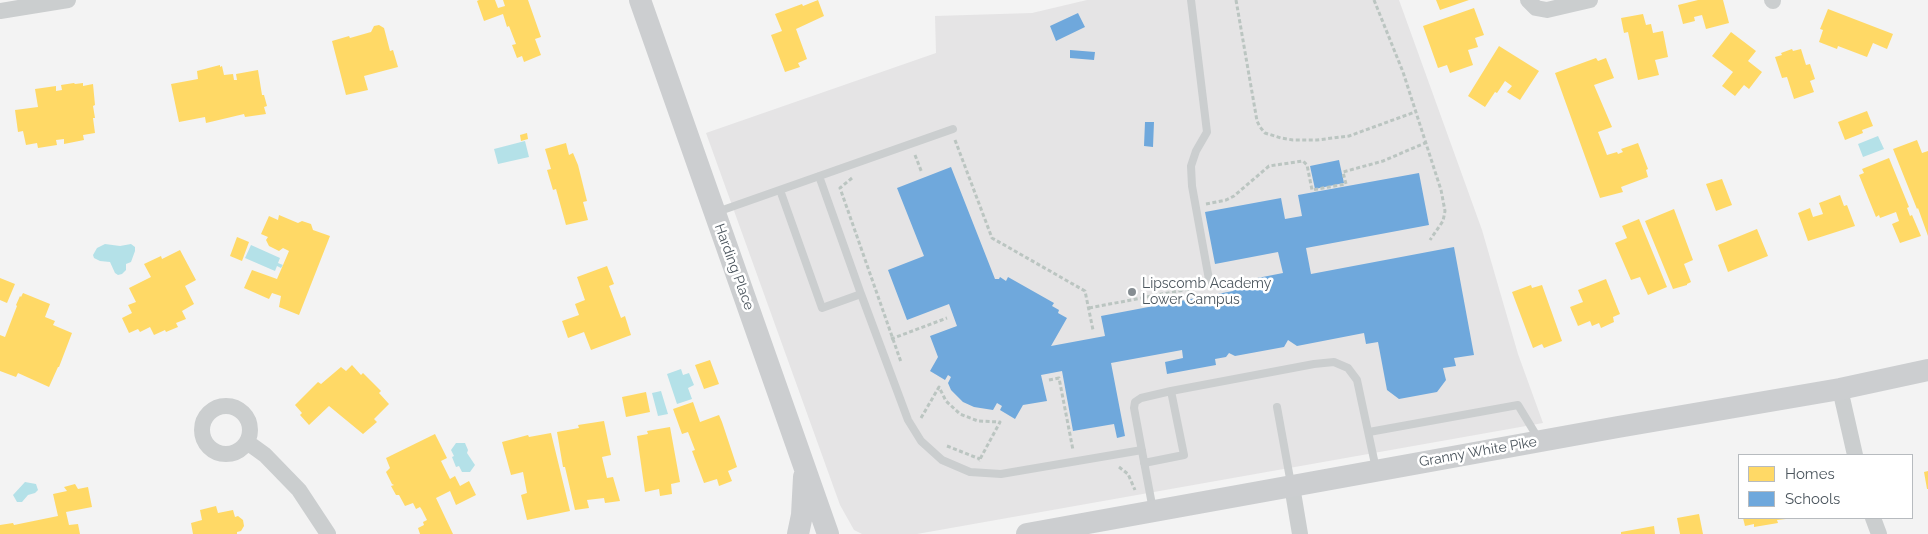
<!DOCTYPE html>
<style>
body{margin:0}
#map{position:relative;width:1928px;height:534px;overflow:hidden;background:#f3f3f3;font-family:Raleway,sans-serif}
canvas{display:block}
.legend{position:absolute;left:1738px;top:454px;width:175px;height:65px;box-sizing:border-box;background:#fff;border:1px solid #b7bbbf;margin:0;padding:6px 9px;list-style:none;font-size:15px;color:#4c565e}
.legend li{display:flex;align-items:center;gap:10px;height:25px}
.legend b{width:25px;border:1px solid #b7bbbf}
</style>
<div id="map">
<canvas width="1928" height="534"></canvas>
<ul class="legend">
<li><b style="height:14px;background:#ffd966"></b>Homes</li>
<li><b style="height:14px;background:#6fa8dc"></b>Schools</li>
</ul>
</div>
<script>
const g = document.querySelector('canvas').getContext('2d');
g.lineJoin = 'round';
function fill(path, color) {
  g.fillStyle = color;
  g.fill(path, 'evenodd');
}
function toPath(rows) {
  const path = new Path2D();
  for (const r of rows) {
    if (r.length === 3) {
      path.moveTo(r[0] + r[2], r[1]);
      path.arc(r[0], r[1], r[2], 0, 2 * Math.PI);
      continue;
    }
    path.moveTo(r[0], r[1]);
    for (let i = 2; i < r.length; i += 2) path.lineTo(r[i], r[i + 1]);
  }
  return path;
}
function trace(path, color, width, dash) {
  g.strokeStyle = color;
  g.lineWidth = width;
  g.lineCap = dash ? 'butt' : 'round';
  g.setLineDash(dash || []);
  g.stroke(path);
}
function label(font, color, halo, rows, align = 'center') {
  g.font = font + ' Raleway,sans-serif';
  g.lineWidth = 5;
  g.setLineDash([]);
  g.textBaseline = 'middle';
  g.strokeStyle = halo;
  g.fillStyle = color;
  for (const [text, x, y, turn = 0] of rows) {
    g.save();
    g.translate(x, y);
    g.rotate((+turn || 0) * Math.PI / 180);
    g.textAlign = isNaN(turn) ? turn : align;
    if (halo) g.strokeText(text, 0, 0);
    g.fillText(text, 0, 0);
    g.restore();
  }
}
fill(toPath([
 [1087,0,1399,0,1482,230,1518,354,1543,423,917,534,862,534,854,530,840,505,706,133,936,53,935,16,1032,13]
]), '#e5e4e5');
fill(toPath([
 [1878,136,1884,149,1863,157,1858,144],
 [525,141,529,157,498,164,494,149],
 [105,244,120,246,131,244,135,247,135,251,131,262,126,264,126,270,122,274,118,275,115,273,110,262,100,261,94,258,93,255,97,248],
 [251,245,280,258,278,263,283,265,281,268,277,266,275,271,245,258],
 [681,369,683,375,689,373,694,385,688,388,692,399,677,404,667,374],
 [661,391,668,414,658,416,652,393],
 [456,443,465,443,468,450,467,453,475,465,470,472,462,472,459,466,456,467,452,457,454,456,451,450],
 [25,482,36,484,38,490,35,493,28,495,22,502,17,502,13,495]
]), '#b4e1e8');
fill(toPath([
 [479,0,495,0,498,8,505,6,503,0,528,0,541,37,535,39,541,55,524,62,522,56,517,58,512,45,516,44,509,26,507,27,503,14,484,21,477,1],
 [818,0,824,16,796,29,807,59,798,63,800,67,785,72,771,35,782,31,775,14,802,4,803,6],
 [1436,0,1469,0,1440,10],
 [1698,0,1723,0,1729,23,1706,29,1702,15,1694,17,1695,21,1683,24,1678,5],
 [1474,8,1484,35,1475,38,1478,47,1468,50,1473,65,1450,73,1447,65,1438,68,1423,26],
 [1828,9,1893,34,1887,49,1873,43,1867,57,1838,46,1837,49,1819,42,1823,30,1820,29],
 [1643,14,1646,25,1651,24,1653,33,1663,31,1668,57,1655,60,1659,75,1638,80,1628,32,1624,33,1621,18],
 [379,25,384,28,390,51,393,50,398,67,364,76,368,90,346,95,332,41,349,36,350,38,371,32,374,26],
 [1731,32,1756,51,1748,61,1762,72,1749,89,1744,85,1735,96,1722,86,1733,72,1712,56],
 [1499,46,1539,71,1520,100,1507,92,1512,86,1505,81,1497,93,1495,92,1485,107,1468,96],
 [1792,49,1793,51,1801,49,1806,65,1810,64,1815,79,1810,81,1814,92,1794,99,1787,77,1782,78,1775,57,1782,55,1781,53],
 [1596,58,1598,61,1606,58,1614,78,1594,85,1612,127,1598,132,1607,155,1617,152,1618,154,1623,152,1621,149,1638,143,1648,169,1646,170,1648,177,1621,187,1623,192,1600,198,1555,73],
 [220,65,220,67,222,66,224,75,233,74,234,80,237,80,236,74,258,70,262,95,264,95,267,106,264,107,266,114,245,117,244,114,206,123,205,117,179,122,171,84,198,79,197,71],
 [74,83,75,84,83,83,83,86,93,84,95,105,93,106,95,118,93,118,95,133,83,135,84,140,64,144,64,139,56,140,57,145,38,148,37,143,26,145,23,131,18,132,15,110,38,107,35,89,56,86,56,91,62,90,61,85],
 [1867,111,1873,126,1862,130,1863,133,1845,140,1838,122],
 [527,133,528,139,521,141,520,135],
 [1917,140,1922,153,1928,151,1928,236,1918,208,1917,209,1893,149],
 [566,143,569,155,573,153,578,165,587,201,583,202,588,220,566,225,556,189,553,190,547,170,551,169,545,149],
 [1889,158,1909,207,1907,208,1910,216,1912,215,1921,236,1900,243,1892,224,1899,221,1896,212,1880,218,1879,215,1876,217,1859,175,1864,173,1862,169],
 [1722,179,1732,205,1716,211,1706,184],
 [1840,195,1844,206,1847,205,1855,226,1808,241,1798,213,1810,208,1813,217,1823,214,1819,203],
 [1674,209,1693,260,1684,264,1691,282,1687,284,1687,285,1673,289,1645,221],
 [279,215,298,223,302,221,311,224,313,230,330,236,299,315,279,307,281,296,272,293,269,299,244,288,252,270,277,279,289,251,283,248,279,251,269,246,266,240,268,237,261,234,269,216,278,220],
 [1639,219,1667,287,1648,295,1640,277,1631,280,1615,243,1627,238,1622,226],
 [1757,229,1768,256,1728,272,1718,245],
 [237,237,249,242,242,261,230,256],
 [180,250,196,280,185,286,194,304,182,311,186,319,176,323,178,327,166,332,165,330,154,335,150,327,140,332,138,329,129,333,122,318,132,313,128,305,136,302,129,288,151,277,144,264,161,256,162,259],
 [607,266,614,284,609,286,621,318,625,316,631,335,591,350,584,332,568,338,562,321,579,315,575,304,585,300,577,277],
 [0,278,15,284,7,303,0,300],
 [1606,279,1620,314,1613,317,1614,322,1601,328,1599,323,1592,326,1590,321,1578,326,1570,307,1583,302,1578,290],
 [1531,285,1532,288,1542,285,1562,341,1544,348,1542,344,1533,348,1512,292],
 [23,293,50,304,45,317,55,321,53,325,72,333,59,367,58,367,49,387,18,373,16,377,0,371,0,335,5,337,17,306,16,305,20,296,21,297],
 [710,360,719,384,704,389,695,365],
 [352,365,361,375,363,373,381,391,379,393,389,404,374,419,377,422,363,434,329,406,309,425,300,415,302,413,295,405,318,382,321,384,341,367,346,371],
 [646,392,650,412,626,417,622,397],
 [693,402,700,422,719,415,722,422,737,467,728,471,732,481,719,486,717,479,704,483,692,451,695,450,688,432,682,434,673,409],
 [604,421,611,455,602,457,607,478,613,477,620,501,605,503,604,498,587,500,589,508,575,510,565,467,563,467,557,432,579,428,578,425],
 [670,427,680,482,671,484,672,494,660,496,659,489,645,492,637,436,648,434,647,431],
 [551,433,570,511,527,520,521,495,527,493,523,472,511,475,502,442,528,435,529,437],
 [435,434,447,458,441,461,450,479,455,476,460,486,469,481,476,495,456,505,450,491,436,498,453,534,420,534,418,528,424,525,423,522,427,520,422,510,420,507,416,509,413,503,405,506,399,495,396,495,391,486,394,485,392,484,386,472,390,468,386,458],
 [1928,471,1928,489,1927,489,1924,472],
 [75,484,78,489,88,487,92,507,66,512,69,525,78,524,80,534,0,534,0,525,13,523,14,525,58,516,53,494,67,491,64,487],
 [216,506,218,513,233,510,235,517,238,516,243,520,244,526,241,531,237,532,237,534,193,534,191,523,202,520,200,510],
 [1699,514,1703,534,1680,534,1677,518],
 [1743,518,1786,518,1786,519,1777,520,1778,523,1754,527,1754,524,1745,526],
 [1654,526,1655,534,1621,534,1621,532]
]), '#ffd966');
fill(toPath([
 [1078,13,1085,27,1056,41,1050,26],
 [1070,50,1095,52,1094,60,1070,58],
 [1145,122,1154,122,1153,147,1144,146],
 [1339,160,1344,183,1315,189,1310,166],
 [951,167,995,279,999,279,1000,277,1006,281,1008,277,1054,303,1052,306,1059,310,1058,313,1067,318,1051,346,1105,336,1101,316,1233,291,1232,283,1283,273,1278,252,1215,264,1205,212,1281,198,1285,219,1302,216,1298,195,1419,173,1429,225,1306,248,1311,274,1454,247,1474,355,1454,358,1456,366,1443,368,1446,380,1437,392,1399,399,1387,390,1378,342,1366,344,1364,333,1297,346,1288,340,1284,347,1235,356,1229,353,1226,357,1215,359,1216,365,1167,374,1165,362,1183,358,1182,350,1111,363,1125,436,1117,438,1114,424,1073,431,1062,371,1041,375,1047,401,1023,405,1015,419,1000,410,1002,406,997,403,993,410,974,407,963,402,951,390,948,383,951,377,948,375,945,380,930,371,938,357,930,336,957,326,949,304,907,320,888,270,924,256,897,188]
]), '#6fa8dc');
trace(toPath([
 [1236,0,1257,121,1260,127,1265,133,1281,138,1293,140,1317,140,1349,136,1415,112],
 [1374,0,1403,72,1441,190,1445,211,1443,221,1430,240],
 [955,140,992,238,1085,291,1093,330],
 [915,155,922,173],
 [852,178,840,188,901,362],
 [1206,204,1226,200,1234,196,1269,166,1303,161,1307,165,1312,190,1346,184,1343,172,1383,161,1425,143],
 [1089,308,1199,287],
 [891,339,947,318],
 [1049,380,1059,378,1073,450],
 [921,418,939,387,946,401,960,414,978,421,1000,422,979,461],
 [947,446,980,459],
 [1119,467,1128,474,1135,490]
]), '#bbc5c1', 3, [4, 2.5]);
trace(toPath([
 [1191,0,1207,132,1196,151,1191,166,1192,186,1210,285],
 [780,190,822,308,861,294,819,176],
 [717,212,953,129],
 [861,294,908,420,921,441,942,460,970,472,1001,474,1142,450],
 [1277,407,1291,484],
 [1369,432,1518,405,1538,438],
 [1144,463,1184,455,1171,391,1314,364,1334,362,1348,368,1357,380,1376,469],
 [1153,510,1134,408,1135,402,1141,398,1171,391]
]), '#cbcecf', 8);
trace(toPath([
 [1528,0,1536,8,1547,10,1590,0],
 [1772,0,1773,1],
 [0,11,68,0],
 [1840,389,1855,455],
 [226,430,24],
 [247,442,265,455,299,490,328,534],
 [1292,486,1300,534],
 [1873,518,1879,534]
]), '#cbcecf', 16);
trace(toPath([
 [640,0,828,534],
 [798,534,802,515,804,477],
 [1027,534,1618,427,1840,389,1928,370]
]), '#ccced0', 22);
for (const [x, y, r, color] of [
 [1132,292,5,"#868d92"]
]) {
  const dot = new Path2D();
  dot.arc(x, y, r, 0, 2 * Math.PI);
  g.fillStyle = color;
  g.fill(dot);
  trace(dot, '#fff', 2);
}
label('14px', '#4c565e', '#fff', [
 ["Harding Place",734,267,70],
 ["Granny White Pike",1478,452,-10]
]);
label('14px', '#4c565e', '#fff', [
 ["Lipscomb Academy",1142,284],
 ["Lower Campus",1142,300]
], 'left');
</script>
